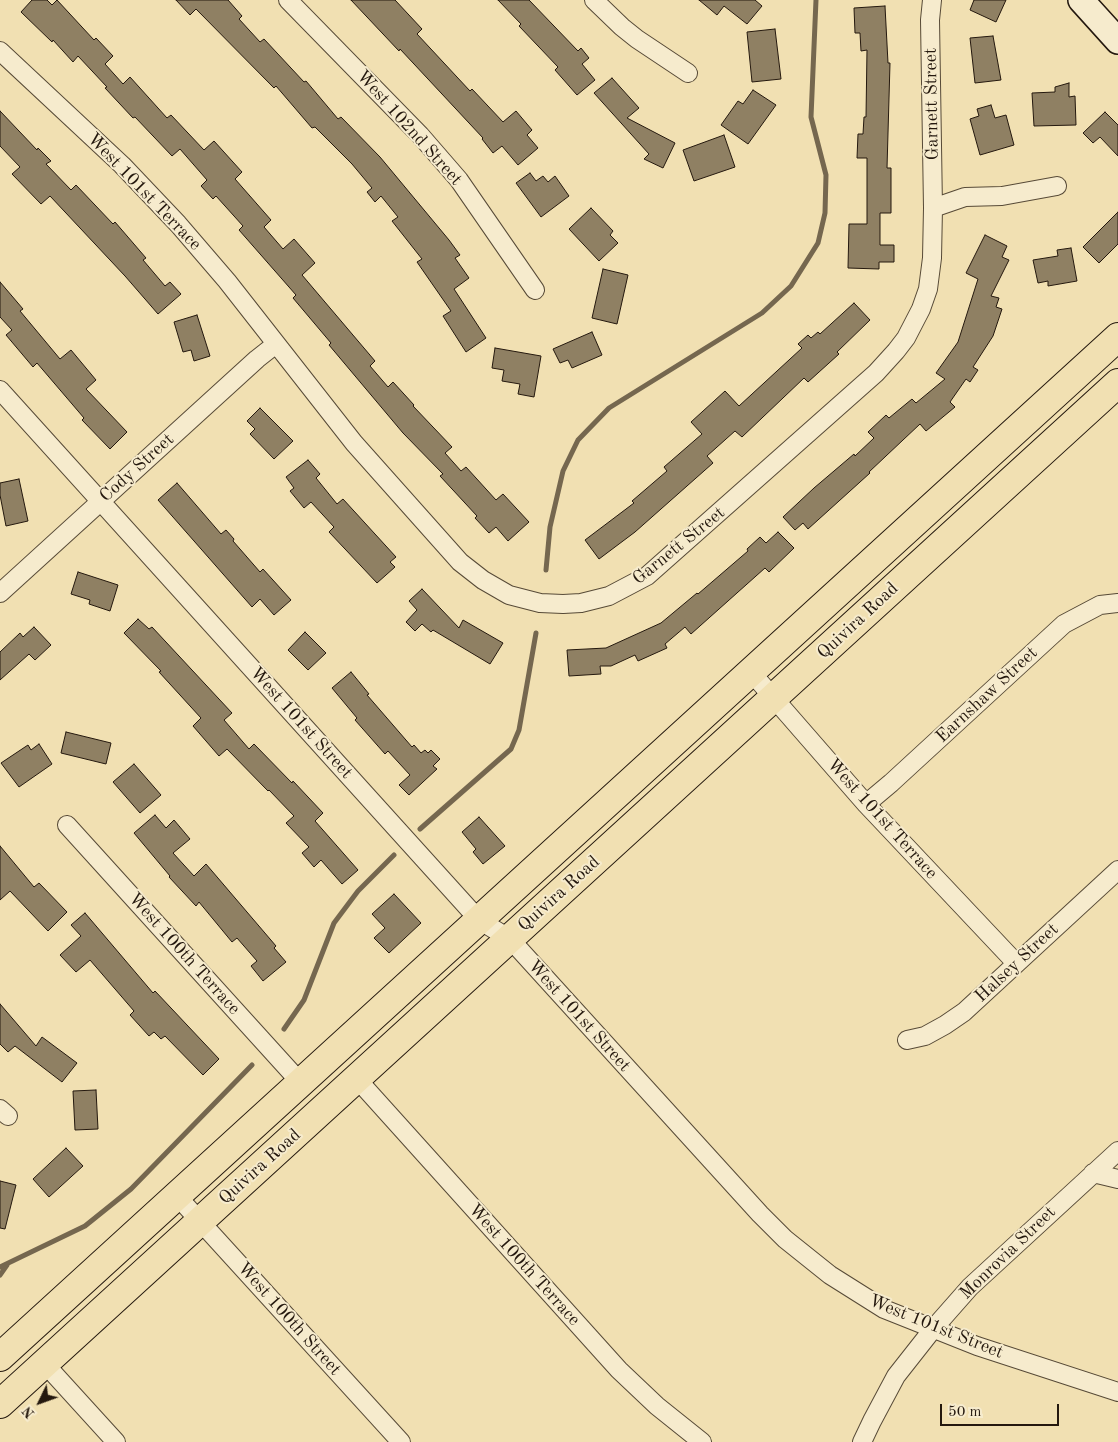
<!DOCTYPE html>
<style>
body{margin:0}
#map{position:relative;width:1118px;height:1442px;overflow:hidden;background:#f1e0b2;font-family:"Old Standard TT",serif}
canvas{display:block}
.north{position:absolute;left:15px;top:1377px;width:50px;height:50px;-webkit-text-stroke:4px #f6ebcd;paint-order:stroke;rotate:228deg;font-size:14px;font-weight:700;line-height:20px;text-align:center;color:#24180e}
.north::after{content:'';display:block;margin:auto;width:18px;height:22px;background:#24180e;clip-path:polygon(50% 0,100% 100%,50% 72%,0 100%)}
.scale{position:absolute;left:940px;top:1404px;width:119px;height:22px;box-sizing:border-box;border:2px solid #24180e;border-top:0;padding-left:6px;font-size:15px;line-height:18px;white-space:nowrap;color:#24180e;-webkit-text-stroke:4px #f6ebcd;paint-order:stroke}
</style>
<div id="map">
<canvas width="1118" height="1442"></canvas>
<div class="north">N</div>
<div class="scale">50 m</div>
</div>
<script>
const g = document.querySelector('canvas').getContext('2d');
g.lineJoin = 'round';
function toPath(rows) {
  const path = new Path2D();
  for (const r of rows) {
    path.moveTo(r[0], r[1]);
    for (let i = 2; i < r.length; i += 2) path.lineTo(r[i], r[i + 1]);
  }
  return path;
}
function trace(path, color, width, dash) {
  g.strokeStyle = color;
  g.lineWidth = width;
  g.lineCap = dash ? 'butt' : 'round';
  g.setLineDash(dash || []);
  g.stroke(path);
}
function fill(path, color) {
  g.fillStyle = color;
  g.fill(path, 'evenodd');
}
function label(font, color, halo, rows, align = 'center') {
  g.font = font + ' "Old Standard TT",serif';
  g.lineWidth = 4;
  g.setLineDash([]);
  g.textBaseline = 'middle';
  g.strokeStyle = halo;
  g.fillStyle = color;
  for (const [text, x, y, turn = 0] of rows) {
    g.save();
    g.translate(x, y);
    g.rotate((+turn || 0) * Math.PI / 180);
    g.textAlign = isNaN(turn) ? turn : align;
    if (halo) g.strokeText(text, 0, 0);
    g.fillText(text, 0, 0);
    g.restore();
  }
}
trace(toPath([
 [546,570,550,527,563,471,578,440,609,408,762,313,791,286,818,243,825,213,826,175,811,117,816,0],
 [420,829,511,749,519,730,536,633],
 [284,1029,304,1000,334,923,358,891,394,855],
 [0,1267,85,1226,131,1189,252,1065],
 [0,1275,7,1265]
]), '#75674f', 5);
const building = toPath([
 [32,0,47,0,52,5,57,0,94,40,96,38,113,56,105,64,123,84,130,77,167,118,171,115,204,150,214,141,242,172,235,179,271,220,264,227,283,249,294,239,315,263,302,275,375,361,370,366,388,387,393,382,414,405,413,406,452,447,445,453,461,471,466,467,496,500,503,494,529,522,508,541,496,527,489,533,475,518,477,516,440,476,443,474,403,433,329,345,331,343,293,298,296,295,239,230,243,226,216,196,213,199,201,186,207,180,180,149,172,156,135,117,133,118,105,88,107,87,78,56,73,62,53,40,52,42,21,12,32,0],
 [176,0,228,0,242,16,239,19,260,42,264,39,304,82,306,81,338,119,341,117,380,157,449,240,460,255,455,258,469,278,454,289,486,338,466,352,443,316,451,311,417,262,422,259,392,221,398,217,381,196,375,202,367,192,372,188,352,164,315,127,312,128,276,86,274,88,196,9,190,15,176,0],
 [351,0,395,0,422,29,417,34,470,91,472,89,503,122,516,111,532,130,527,135,538,148,518,165,502,146,493,153,482,139,483,138,400,49,399,51,351,0],
 [498,0,529,0,578,51,581,48,589,58,582,64,595,80,577,95,555,70,558,67,519,26,521,24,498,0],
 [699,0,755,0,762,6,747,24,724,6,717,15,699,0],
 [974,0,1006,0,996,22,970,10,974,0],
 [885,6,888,63,890,63,887,168,891,168,891,213,880,213,880,245,894,245,894,262,879,262,879,269,848,268,849,224,867,224,867,158,857,158,858,134,863,134,864,117,866,117,867,50,861,51,860,33,855,33,854,8,885,6],
 [775,29,781,79,752,82,747,32,775,29],
 [993,36,1001,80,975,83,970,38,993,36],
 [612,78,639,108,627,118,675,143,663,168,644,159,649,154,594,93,612,78],
 [1069,83,1069,97,1075,96,1076,125,1034,126,1032,93,1055,92,1055,87,1069,83],
 [753,90,776,105,748,144,721,125,738,101,743,104,753,90],
 [991,105,995,118,1006,115,1014,145,980,155,970,119,979,116,977,109,991,105],
 [0,111,37,150,38,148,51,161,46,164,71,190,76,185,113,224,115,222,146,258,143,260,165,286,170,282,181,294,158,314,125,276,50,196,41,204,12,174,20,167,0,146,0,111],
 [1105,112,1118,125,1118,156,1100,137,1093,143,1083,133,1105,112],
 [724,135,735,167,694,181,683,150,724,135],
 [530,173,536,181,543,176,548,182,555,176,569,196,541,217,516,183,530,173],
 [591,208,613,231,610,235,618,243,599,261,569,229,591,208],
 [1118,212,1118,244,1099,263,1083,247,1118,212],
 [985,235,1007,246,1002,257,1009,260,991,296,999,298,996,307,1002,309,993,336,973,367,978,370,970,382,966,379,950,402,955,407,926,431,920,424,869,472,870,473,808,529,803,523,795,530,783,517,814,488,854,454,855,456,874,438,868,432,886,415,889,418,912,399,916,403,945,379,936,373,958,342,978,279,966,273,985,235],
 [1071,248,1077,281,1048,286,1048,281,1038,283,1033,260,1058,256,1057,250,1071,248],
 [603,269,628,275,617,324,592,318,603,269],
 [0,282,23,309,20,311,60,359,71,350,96,380,86,389,127,432,110,449,82,420,84,418,37,363,33,367,6,335,12,330,0,317,0,282],
 [854,303,870,320,837,352,839,354,808,382,804,378,742,437,735,431,707,456,713,463,635,532,599,559,585,540,634,503,632,501,667,471,664,467,702,434,691,422,725,391,739,406,802,348,798,344,808,335,811,338,818,332,820,334,854,303],
 [197,315,210,356,194,361,191,350,183,352,174,322,197,315],
 [592,332,602,355,572,368,568,360,560,363,553,349,592,332],
 [495,348,541,356,534,397,518,394,520,384,502,381,504,370,492,368,495,348],
 [260,408,293,441,274,459,250,434,255,429,247,421,260,408],
 [308,460,320,474,316,478,337,504,343,499,396,557,390,562,395,567,377,583,329,532,334,527,311,502,304,508,290,491,294,488,286,477,308,460],
 [19,479,28,521,6,526,0,495,0,483,19,479],
 [177,483,221,534,226,530,234,539,233,541,260,572,263,569,291,600,274,615,260,599,252,607,158,500,177,483],
 [778,532,794,548,769,572,765,568,691,634,685,627,665,644,667,648,638,661,635,655,611,666,600,666,601,674,569,676,567,650,606,648,661,623,697,593,698,594,748,551,747,549,760,537,766,543,778,532],
 [78,572,118,585,110,611,89,604,90,600,71,594,78,572],
 [422,589,459,628,463,620,503,643,490,664,433,630,431,632,422,624,415,631,406,622,417,610,409,601,422,589],
 [138,619,149,629,152,627,232,713,224,720,249,749,254,744,292,783,293,781,323,813,315,821,358,870,342,884,321,860,314,867,302,853,309,847,286,823,294,816,269,790,268,791,227,749,219,756,193,726,201,718,159,672,161,671,124,633,138,619],
 [34,627,51,645,35,660,29,654,0,680,0,652,20,633,23,637,34,627],
 [305,632,326,653,308,670,288,650,305,632],
 [351,672,369,694,367,695,412,747,414,745,421,753,425,750,428,753,431,750,440,759,433,766,437,769,409,795,399,785,410,775,388,751,385,754,355,720,357,718,332,688,351,672],
 [66,732,111,743,106,764,61,753,66,732],
 [39,744,52,764,19,787,1,763,28,745,31,750,39,744],
 [134,764,161,795,140,813,113,782,134,764],
 [155,815,166,828,174,820,190,839,173,853,194,876,206,864,276,946,274,948,286,962,263,981,251,966,257,961,237,938,232,942,199,902,196,906,169,877,170,876,134,833,155,815],
 [479,817,505,846,483,864,473,852,476,849,462,832,479,817],
 [0,846,34,887,39,883,67,912,48,931,10,891,0,900,0,846],
 [394,894,421,923,389,953,374,938,385,928,372,914,394,894],
 [85,913,153,993,155,991,219,1059,203,1075,165,1036,161,1039,154,1032,149,1036,130,1015,134,1011,90,960,76,972,60,955,81,936,71,925,85,913],
 [0,1004,36,1046,42,1037,77,1063,62,1082,15,1046,8,1052,0,1044,0,1004],
 [96,1090,98,1129,75,1130,73,1091,96,1090],
 [66,1148,83,1166,49,1197,33,1179,66,1148],
 [0,1181,16,1185,5,1229,0,1228,0,1181]
]);
fill(building, '#8f8063');
trace(building, '#24180e', 1);
const minor = toPath([
 [288,0,420,135,459,180,535,290],
 [594,0,622,27,637,39,688,73],
 [0,51,122,165,178,224,227,281,354,443,460,562,483,580,509,595,540,603,563,604,581,603,609,596,647,576,876,373,896,351,906,338,921,309,928,289,932,258,933,208,930,20,932,0],
 [933,208,965,197,1002,196,1057,186],
 [0,390,479,920,510,939,760,1214,785,1239,830,1275,884,1309,977,1346,1118,1392],
 [0,593,257,359,276,344],
 [751,672,866,804,1016,963],
 [866,804,891,783,1064,624,1100,605,1118,603],
 [67,825,300,1082],
 [907,1040,925,1036,945,1025,964,1012,1118,870],
 [357,1079,619,1370,657,1406,702,1442],
 [0,1109,8,1116],
 [1093,1173,1118,1179],
 [177,1196,401,1442],
 [45,1364,116,1442],
 [862,1442,872,1421,896,1376,933,1329,970,1287,1118,1151]
]);
const secondary = toPath([
 [1081,0,1118,41]
]);
const primary = toPath([
 [0,1357,1118,337],
 [0,1404,1118,383]
]);
trace(minor, '#574a37', 20);
trace(secondary, '#24180e', 28);
trace(primary, '#24180e', 30);
trace(minor, '#f6ebcd', 18);
trace(secondary, '#f6ebcd', 25);
trace(primary, '#f1e0b2', 28);
label('18px', '#24180e', '#f6ebcd', [
 ["Garnett Street",932,104,-91],
 ["West 102nd Street",409,128,48],
 ["West 101st Terrace",144,192,46],
 ["Cody Street",137,468,-42],
 ["Garnett Street",679,546,-39],
 ["Quivira Road",858,621,-43],
 ["Earnshaw Street",987,695,-43],
 ["West 101st Street",301,723,48],
 ["West 101st Terrace",882,819,48],
 ["Quivira Road",559,894,-42],
 ["West 100th Terrace",184,954,48],
 ["Halsey Street",1017,963,-43],
 ["West 101st Street",579,1016,48],
 ["Quivira Road",260,1167,-42],
 ["Monrovia Street",1008,1253,-44],
 ["West 100th Terrace",524,1265,48],
 ["West 100th Street",289,1319,48],
 ["West 101st Street",936,1327,22]
]);
</script>
